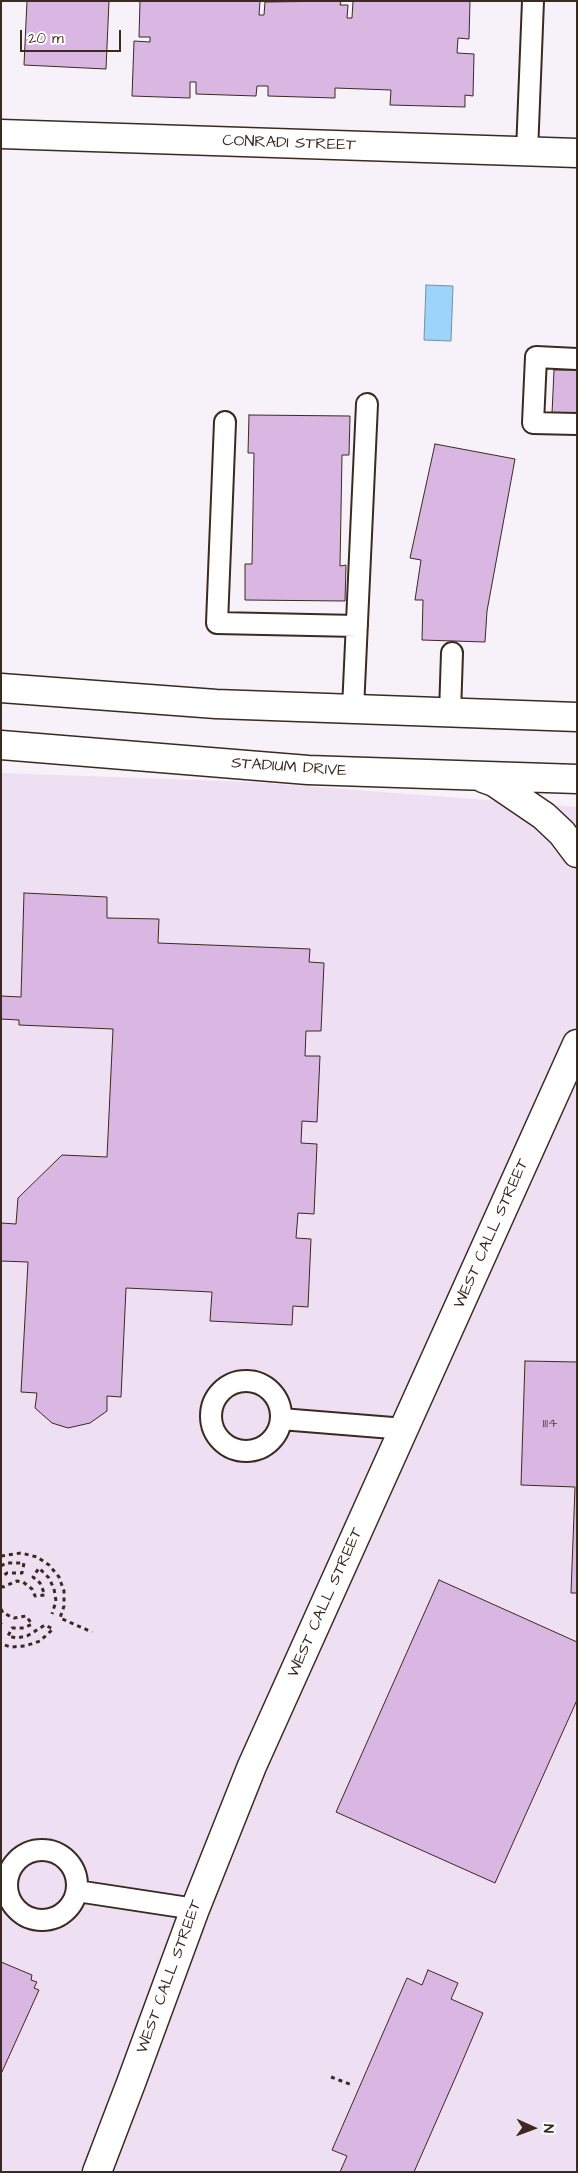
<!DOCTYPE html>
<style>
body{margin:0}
#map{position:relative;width:578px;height:2173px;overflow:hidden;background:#f7f1f9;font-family:"Architects Daughter",sans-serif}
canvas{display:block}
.frame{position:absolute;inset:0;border:2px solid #3b2a1e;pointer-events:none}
.north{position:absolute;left:508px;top:2103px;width:50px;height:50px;-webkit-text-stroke:4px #fff;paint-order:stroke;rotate:92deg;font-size:14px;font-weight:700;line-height:20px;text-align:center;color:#3b2a1e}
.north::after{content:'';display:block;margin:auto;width:18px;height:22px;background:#3b2a1e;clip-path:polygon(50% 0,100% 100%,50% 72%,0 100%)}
.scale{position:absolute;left:20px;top:30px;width:101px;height:22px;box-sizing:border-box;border:2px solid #3b2a1e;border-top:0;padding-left:6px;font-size:15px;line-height:18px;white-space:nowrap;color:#3b2a1e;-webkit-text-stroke:4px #fff;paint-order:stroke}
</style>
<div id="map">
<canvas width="578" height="2173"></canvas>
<div class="frame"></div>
<div class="north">N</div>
<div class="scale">20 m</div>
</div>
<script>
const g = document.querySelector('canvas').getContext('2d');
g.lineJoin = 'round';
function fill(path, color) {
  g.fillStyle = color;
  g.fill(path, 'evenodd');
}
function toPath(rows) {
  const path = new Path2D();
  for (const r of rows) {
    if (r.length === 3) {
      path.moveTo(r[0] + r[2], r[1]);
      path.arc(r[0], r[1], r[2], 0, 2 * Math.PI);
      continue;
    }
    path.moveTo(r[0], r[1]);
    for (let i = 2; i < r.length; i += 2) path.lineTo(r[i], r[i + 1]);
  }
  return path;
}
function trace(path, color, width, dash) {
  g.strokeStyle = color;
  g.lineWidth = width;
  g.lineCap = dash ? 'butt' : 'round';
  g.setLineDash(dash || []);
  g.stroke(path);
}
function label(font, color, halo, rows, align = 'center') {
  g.font = font + ' "Architects Daughter",sans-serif';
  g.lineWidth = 4.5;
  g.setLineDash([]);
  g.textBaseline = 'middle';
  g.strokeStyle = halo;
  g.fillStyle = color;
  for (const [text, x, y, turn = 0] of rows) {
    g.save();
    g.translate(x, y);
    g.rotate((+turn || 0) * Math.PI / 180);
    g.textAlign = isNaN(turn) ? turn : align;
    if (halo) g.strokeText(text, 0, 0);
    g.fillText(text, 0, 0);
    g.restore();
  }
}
fill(toPath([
 [1,773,252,782,577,807,577,2172,1,2172]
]), '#eee0f2');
const water = toPath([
 [426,285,453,286,451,341,424,340,426,285]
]);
fill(water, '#9cd4fb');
trace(water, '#7590a3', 1);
const building = toPath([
 [27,1,109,1,106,69,24,65,27,1],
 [140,1,260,1,259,15,264,15,265,2,341,1,340,5,348,5,347,18,352,18,353,1,470,1,469,39,458,38,457,53,474,54,473,96,465,95,465,107,390,105,391,90,335,88,335,98,268,96,268,86,257,86,256,96,196,94,196,82,190,82,190,98,132,96,134,41,150,42,150,37,139,37,140,1],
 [554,370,577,370,577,415,552,414,554,370],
 [249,415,350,416,349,455,342,455,340,566,346,565,345,601,245,600,245,564,252,564,254,453,248,453,249,415],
 [435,444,515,459,487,611,485,642,422,640,423,600,415,600,421,560,410,558,435,444],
 [24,893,107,897,107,918,159,919,158,943,310,949,309,962,324,963,321,1031,306,1031,305,1056,320,1056,317,1122,302,1121,301,1143,317,1144,314,1214,298,1213,296,1238,311,1239,308,1307,293,1306,292,1325,210,1321,212,1292,126,1288,121,1397,107,1396,107,1411,90,1423,68,1428,52,1423,35,1408,37,1393,21,1392,28,1262,1,1261,1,1223,16,1224,18,1198,62,1155,107,1157,113,1029,19,1025,19,1020,1,1019,1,996,21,997,24,893],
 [525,1361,577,1362,577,1593,571,1593,575,1487,521,1485,525,1361],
 [439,1580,577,1642,577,1700,495,1883,336,1812,439,1580],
 [1,1962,32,1975,31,1980,37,1982,34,1988,39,1990,1,2074,1,1962],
 [428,1970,458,1983,451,1999,483,2013,457,2074,414,2172,340,2172,347,2156,332,2150,407,1978,422,1985,428,1970]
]);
fill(building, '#d9b7e2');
trace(building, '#3b2a1e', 1);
const service = toPath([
 [527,152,533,1],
 [577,359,536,357,533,423,577,424],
 [225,422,217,623,357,626],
 [353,709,367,404],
 [450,713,452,653],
 [246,1416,35],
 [281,1419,405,1429],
 [42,1885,35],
 [77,1891,195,1909]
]);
const minor = toPath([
 [1,134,577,153],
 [97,2172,131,2083,195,1909,252,1766,577,1044]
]);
const secondary = toPath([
 [1,688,216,704,577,717],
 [1,745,308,770,577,779],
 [483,778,494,782,544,816,562,833,577,853]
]);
trace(service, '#3b2a1e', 24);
trace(minor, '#3b2a1e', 31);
trace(secondary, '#3b2a1e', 31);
trace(toPath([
 [1,1556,21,1553,37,1557,49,1565,59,1577,64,1591,64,1606,60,1618,92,1632],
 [1,1566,6,1563,24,1563,22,1573,7,1573,1,1577],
 [1,1586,3,1587,17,1581,23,1582,32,1589,35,1596,45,1595,40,1583,33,1577,39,1568,49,1578,54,1589,56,1601,52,1614],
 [1,1609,3,1613,14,1618,26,1616,32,1624,24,1628,12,1628,8,1636,16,1638,27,1636,45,1625,53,1629,40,1641,25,1646,11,1647,1,1644],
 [1,1623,1,1624],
 [331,2077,352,2085]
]), '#3b2a1e', 3, [4, 4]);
trace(service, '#fff', 20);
trace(minor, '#fff', 28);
trace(secondary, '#fff', 28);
label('14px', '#624d4f', null, [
 ["1114",550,1424]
]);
label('16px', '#3b2a1e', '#fff', [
 ["CONRADI STREET",289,144,2],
 ["STADIUM DRIVE",289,768,4],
 ["WEST CALL STREET",492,1234,-66],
 ["WEST CALL STREET",326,1603,-66],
 ["WEST CALL STREET",170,1977,-70]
]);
</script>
